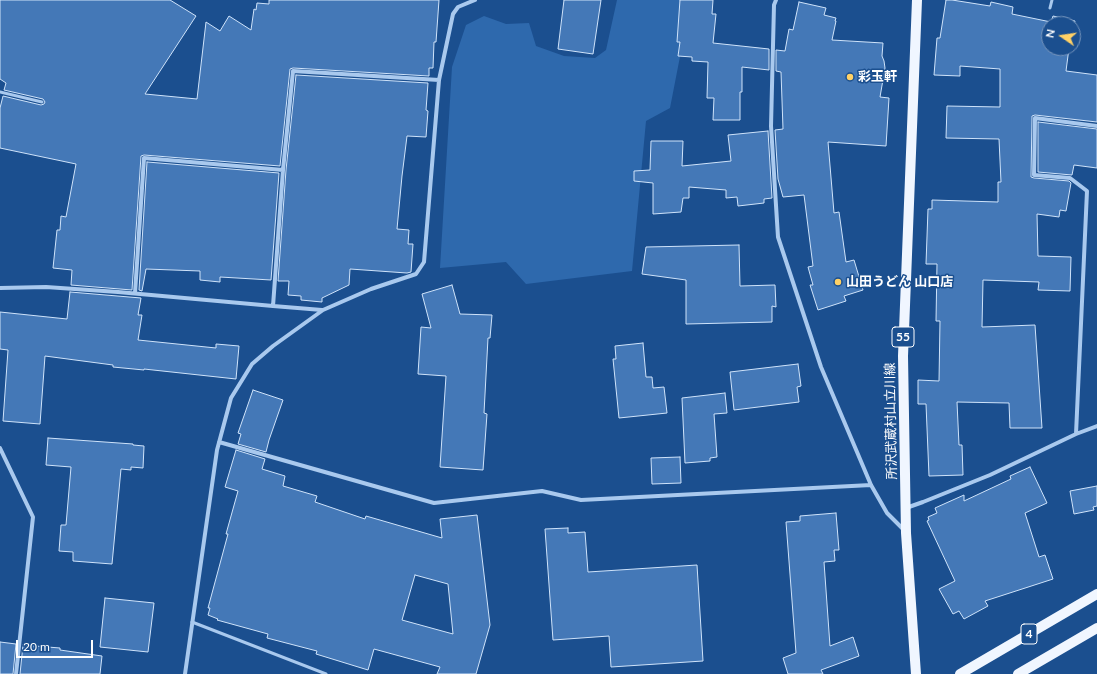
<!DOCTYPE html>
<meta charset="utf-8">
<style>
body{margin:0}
#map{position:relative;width:1097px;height:674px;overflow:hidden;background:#1b4f8f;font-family:Lato,sans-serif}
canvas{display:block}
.north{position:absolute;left:1041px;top:16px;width:40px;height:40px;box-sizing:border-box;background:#1b4f8f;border:1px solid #7695bc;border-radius:50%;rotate:283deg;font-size:11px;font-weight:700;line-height:16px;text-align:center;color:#fff}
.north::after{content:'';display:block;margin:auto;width:14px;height:18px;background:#ffd166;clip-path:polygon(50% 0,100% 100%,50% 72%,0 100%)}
.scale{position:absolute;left:16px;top:640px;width:77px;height:18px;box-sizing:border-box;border:2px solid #fff;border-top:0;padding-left:5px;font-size:12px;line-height:14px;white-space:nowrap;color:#fff;-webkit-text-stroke:3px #1b4f8f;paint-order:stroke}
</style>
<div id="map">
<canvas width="1097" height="674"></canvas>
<div class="north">N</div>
<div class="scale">20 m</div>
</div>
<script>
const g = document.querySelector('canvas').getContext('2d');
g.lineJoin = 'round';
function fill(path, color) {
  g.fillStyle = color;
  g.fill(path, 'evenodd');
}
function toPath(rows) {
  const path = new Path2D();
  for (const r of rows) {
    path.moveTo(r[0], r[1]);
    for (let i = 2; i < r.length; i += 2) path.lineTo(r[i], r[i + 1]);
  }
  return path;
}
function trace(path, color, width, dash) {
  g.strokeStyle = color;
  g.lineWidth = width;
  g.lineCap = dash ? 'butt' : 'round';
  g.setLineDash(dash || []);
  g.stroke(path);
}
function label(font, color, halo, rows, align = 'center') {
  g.font = font + ' Lato,"Noto Sans JP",sans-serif';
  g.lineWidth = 3;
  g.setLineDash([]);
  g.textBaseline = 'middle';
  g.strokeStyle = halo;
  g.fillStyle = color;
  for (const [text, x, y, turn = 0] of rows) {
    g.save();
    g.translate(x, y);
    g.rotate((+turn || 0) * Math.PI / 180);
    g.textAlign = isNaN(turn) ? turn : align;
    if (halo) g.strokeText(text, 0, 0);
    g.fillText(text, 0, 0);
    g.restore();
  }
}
fill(toPath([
 [617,0,691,0,670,108,646,121,632,271,526,284,506,262,440,268,452,67,466,25,484,16,506,24,529,23,536,46,564,56,595,58,606,50]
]), '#2e69ad');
const building = toPath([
 [0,0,170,0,196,16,145,94,197,99,206,22,220,31,229,16,251,30,254,9,256,10,257,3,269,4,269,0,439,0,436,42,434,42,433,68,429,68,429,76,293,68,290,69,280,166,144,155,141,156,132,290,71,285,72,270,53,268,57,230,60,230,61,216,66,217,76,164,0,148,0,108,3,96,41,105,44,104,45,102,43,99,4,90,6,83,0,79,0,0],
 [564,0,601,0,593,54,558,49,564,0],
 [680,0,713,0,712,14,716,14,713,43,769,49,769,70,742,67,742,92,740,92,740,120,713,120,714,98,707,98,708,62,692,61,692,57,678,56,680,42,677,42,680,0],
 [946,0,952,0,990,6,991,2,1013,7,1012,14,1051,22,1053,16,1075,21,1073,29,1073,24,1049,24,1049,48,1069,48,1066,71,1097,75,1097,122,1035,115,1032,116,1032,118,1031,177,1034,178,1069,181,1071,183,1066,211,1060,210,1059,217,1037,214,1038,256,1071,257,1070,291,1038,290,1039,282,983,280,982,327,1035,325,1042,428,1010,428,1009,403,957,402,959,445,962,445,963,475,929,476,926,404,918,404,918,380,939,381,940,321,936,321,937,264,926,264,928,209,932,209,932,200,998,202,998,182,1001,182,999,139,946,138,947,106,1000,107,1000,69,960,66,960,76,934,75,937,38,940,38,946,0],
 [799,2,826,8,824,15,836,18,835,21,836,21,832,40,883,43,882,56,884,61,885,68,880,97,889,98,886,146,828,142,834,213,839,212,846,262,854,260,863,290,844,296,846,301,818,310,810,285,813,285,808,267,813,266,804,195,783,197,778,179,775,130,783,129,781,72,776,71,776,50,785,51,789,29,793,30,799,2],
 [296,75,428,83,426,110,428,111,426,137,407,136,402,176,397,229,409,230,408,244,413,244,411,272,407,273,350,269,349,285,322,298,322,302,301,300,301,296,288,295,289,281,278,281,286,170,296,75],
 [1038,122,1097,129,1097,168,1074,165,1072,175,1038,172,1038,122],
 [768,131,772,198,764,199,764,203,738,206,737,197,726,198,726,190,689,187,689,198,683,198,681,212,653,214,653,183,634,181,634,171,650,170,651,141,683,141,682,166,731,161,728,135,768,131],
 [147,162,279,173,271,280,220,277,220,282,200,280,200,271,146,269,142,291,139,290,147,162],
 [739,245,740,286,775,285,776,307,772,306,772,322,686,324,686,280,642,274,646,247,739,245],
 [452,285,460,314,492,315,490,338,488,338,484,413,487,414,483,470,440,467,446,376,418,374,421,327,431,328,422,294,452,285],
 [70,292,141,298,138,315,142,315,138,340,216,348,216,344,239,346,236,379,144,369,144,370,113,367,113,365,45,356,40,424,3,421,8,350,0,349,0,312,67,319,70,292],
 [643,343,646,377,652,377,653,388,664,387,667,413,619,418,613,359,616,359,615,346,643,343],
 [798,364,801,386,797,387,799,402,734,410,730,372,798,364],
 [253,390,283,400,269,440,266,452,238,444,241,434,238,433,253,390],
 [725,393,727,413,714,414,717,457,710,458,710,461,685,463,682,398,725,393],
 [48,438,133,444,133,445,144,446,143,468,131,467,131,470,121,469,112,564,73,561,73,552,59,551,61,525,66,525,71,467,46,465,48,438],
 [236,450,265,459,262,469,285,476,283,486,317,496,315,502,365,519,366,516,442,538,440,519,477,515,490,625,476,674,437,674,440,667,374,649,368,670,316,654,317,651,267,638,268,634,217,620,218,619,208,615,210,608,208,608,228,534,226,534,238,491,225,487,236,450],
 [415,575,448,584,453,634,402,620,415,575],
 [680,457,681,483,652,484,651,458,680,457],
 [1030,467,1047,503,1025,513,1039,557,1045,555,1053,579,985,601,988,606,964,619,959,611,953,614,939,589,955,581,927,521,929,520,928,517,937,513,935,508,964,495,964,501,1011,479,1010,476,1030,467],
 [1097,486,1097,506,1093,507,1094,510,1074,514,1070,491,1097,486],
 [836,513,839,550,834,550,835,561,824,562,830,646,853,637,859,656,821,670,823,674,788,674,783,658,796,653,786,522,800,521,800,516,836,513],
 [568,528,568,533,585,532,588,572,697,565,703,661,611,667,609,636,553,640,545,529,568,528],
 [105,598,154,603,148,652,100,647,105,598],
 [0,642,16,644,13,674,0,674,0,642],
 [23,645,60,648,60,650,102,656,100,674,20,674,23,645]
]);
fill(building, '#4478b7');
trace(building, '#cfe3fa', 1);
trace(toPath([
 [1050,8,1052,0],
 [0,92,42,102],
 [192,622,326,674]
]), '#a9c9ee', 3);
trace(toPath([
 [776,0,774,5,771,126,778,237,821,367,871,485,887,513,905,531],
 [0,288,46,287,118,292,273,306,322,310],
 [135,293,144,158,283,170],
 [273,306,283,170,293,71,439,80],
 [1076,434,1087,191,1070,178,1034,175,1035,118,1097,126],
 [219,442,434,503,542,491,581,500,871,485],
 [0,448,33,517,16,674],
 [906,508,923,502,990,475,1076,434,1097,426],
 [185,674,217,450,231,398,252,364,273,346,323,310,371,289,416,274,424,262,439,80,453,14,458,7,475,0]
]), '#a9c9ee', 4);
trace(toPath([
 [916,674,906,533,903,356,917,0],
 [960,674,1097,594],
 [1018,674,1097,628]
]), '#f0f6ff', 10);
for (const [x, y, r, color] of [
 [850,77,4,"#ffd166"],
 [838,282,4,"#ffd166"]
]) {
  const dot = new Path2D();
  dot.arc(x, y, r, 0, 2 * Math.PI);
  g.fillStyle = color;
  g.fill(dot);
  trace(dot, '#1b4f8f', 1.5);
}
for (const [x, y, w] of [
 [903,337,22],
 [1029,634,16]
]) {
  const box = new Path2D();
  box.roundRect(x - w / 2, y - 10, w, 20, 3);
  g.fillStyle = '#1b4f8f';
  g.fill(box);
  trace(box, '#fff', 1);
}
label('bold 12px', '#fff', null, [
 ["55",903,337],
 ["4",1029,634]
]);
label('bold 13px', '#fff', '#1b4f8f', [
 ["彩玉軒",858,77],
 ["山田うどん 山口店",846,282]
], 'left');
label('13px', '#fff', '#1b4f8f', [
 ["所沢武蔵村山立川線",891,421,-91]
]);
</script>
